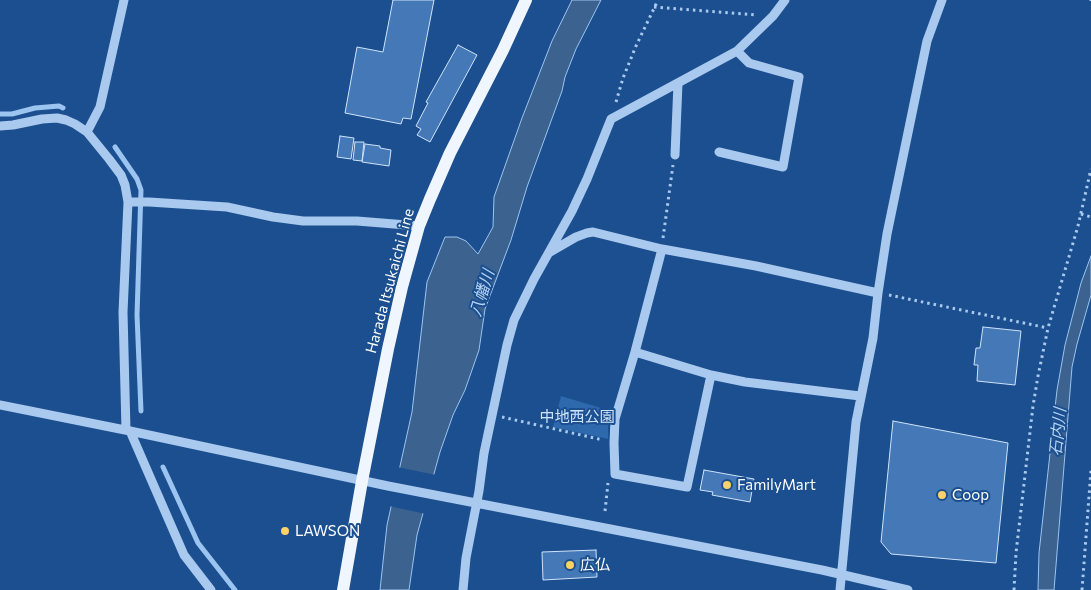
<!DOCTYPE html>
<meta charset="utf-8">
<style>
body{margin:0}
canvas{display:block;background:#1b4f8f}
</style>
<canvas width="1091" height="590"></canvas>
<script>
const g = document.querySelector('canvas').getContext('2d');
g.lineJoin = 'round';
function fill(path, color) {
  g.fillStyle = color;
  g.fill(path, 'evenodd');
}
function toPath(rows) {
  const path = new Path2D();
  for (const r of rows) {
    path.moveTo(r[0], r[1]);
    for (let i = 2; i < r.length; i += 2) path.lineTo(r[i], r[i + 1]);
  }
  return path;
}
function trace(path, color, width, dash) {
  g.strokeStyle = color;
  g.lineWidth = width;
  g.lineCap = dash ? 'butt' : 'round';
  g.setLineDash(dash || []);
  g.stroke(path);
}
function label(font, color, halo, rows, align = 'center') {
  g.font = font + ' Commissioner,"Noto Sans JP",sans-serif';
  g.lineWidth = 4;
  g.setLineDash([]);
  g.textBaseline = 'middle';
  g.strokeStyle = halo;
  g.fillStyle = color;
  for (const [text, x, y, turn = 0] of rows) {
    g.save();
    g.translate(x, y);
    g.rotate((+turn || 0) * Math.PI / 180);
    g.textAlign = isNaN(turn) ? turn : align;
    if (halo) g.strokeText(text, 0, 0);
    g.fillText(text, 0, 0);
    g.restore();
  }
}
fill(toPath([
 [561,396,611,411,608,417,608,439,553,427]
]), '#2e69ad');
const water = toPath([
 [572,0,601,0,576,49,565,77,562,91,527,187,511,240,485,309,479,350,465,390,453,415,440,452,417,535,409,590,380,590,387,525,412,412,427,282,445,237,457,237,466,241,478,254,493,227,494,197,522,118,552,41,572,0],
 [1091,256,1091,295,1077,344,1072,367,1054,590,1038,590,1039,553,1057,390,1065,345,1081,283,1091,256]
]);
fill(water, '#3c6290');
trace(water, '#9cc4f0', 1);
fill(toPath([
 [397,467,436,475,426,514,389,506]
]), '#1b4f8f');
trace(toPath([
 [0,114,12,114,35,108,59,106,63,108],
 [115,147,137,179,141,190,137,315,141,411],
 [163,467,198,543,235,590]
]), '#9cc4f0', 5);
const building = toPath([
 [393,0,434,0,411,119,403,118,401,124,345,113,357,47,383,52,393,0],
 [458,45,477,55,430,142,417,135,421,129,416,126,428,103,426,102,458,45],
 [340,136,354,138,351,159,337,157,340,136],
 [355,142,364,142,362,161,353,160,355,142],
 [365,144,380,146,380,148,391,150,389,166,362,162,365,144],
 [983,327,1021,331,1015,385,977,381,978,365,974,365,976,348,980,348,983,327],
 [893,421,1008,443,996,563,891,554,881,542,893,421],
 [704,470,754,479,750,502,712,495,713,492,700,490,704,470],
 [596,550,597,577,543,580,542,552,596,550]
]);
fill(building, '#4478b7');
trace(building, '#cfe3fa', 1);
trace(toPath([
 [1091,0,1091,1],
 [654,7,757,15],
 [616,102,623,78,636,46,658,0],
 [1081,214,1091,217],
 [663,238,673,165],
 [889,295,1048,328],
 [502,417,603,440],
 [605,511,608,483],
 [1014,590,1016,553,1033,406,1038,376,1048,328,1078,226,1091,169],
 [1082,590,1091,470]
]), '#a9c9ee', 3, [2.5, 4]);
trace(toPath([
 [0,126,13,125,42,119,57,118,66,120,75,124,87,132,109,159,121,175,125,185,128,202,123,312,126,430],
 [87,132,100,107,124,0],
 [719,152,783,167,799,77,749,63,737,51],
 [675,155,678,83],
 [128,202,149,202,227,207,273,217,303,221,357,221,419,226],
 [662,249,635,352,615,419,614,443,615,474,687,487,711,375],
 [550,252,576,237,587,233,593,232,662,249,756,266,878,293],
 [635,352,711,375,745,382,860,396],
 [0,405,130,431,388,486,822,570,908,590],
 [130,431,184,555,211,590],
 [463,590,466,558,479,491,484,453,507,345,514,320,534,279,572,211,587,179,611,119,737,51,773,16,785,0],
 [840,590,856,422,873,338,878,293,887,234,927,41,942,0]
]), '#a9c9ee', 9);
trace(toPath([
 [343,590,362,481,388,349,402,287,419,226,430,199,450,153,503,50,526,0]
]), '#f0f6ff', 12);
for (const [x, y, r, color] of [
 [727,485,5,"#ffd166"],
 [942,495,5,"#ffd166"],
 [285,531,5,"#ffd166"],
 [570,565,5,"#ffd166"]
]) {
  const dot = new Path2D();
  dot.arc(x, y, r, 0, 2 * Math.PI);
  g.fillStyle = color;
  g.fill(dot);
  trace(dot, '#1b4f8f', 2);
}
label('15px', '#fff', '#1b4f8f', [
 ["Harada Itsukaichi Line",390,281,-75]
]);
label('15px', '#cfe3fa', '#1b4f8f', [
 ["中地西公園",577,417]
]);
label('15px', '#fff', '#1b4f8f', [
 ["FamilyMart",737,485],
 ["Coop",952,495],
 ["LAWSON",295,531],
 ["広仏",580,565]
], 'left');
label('italic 16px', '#b5d3f5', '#1b4f8f', [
 ["八幡川",482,293,-73],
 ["石内川",1058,432,-84]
]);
</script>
